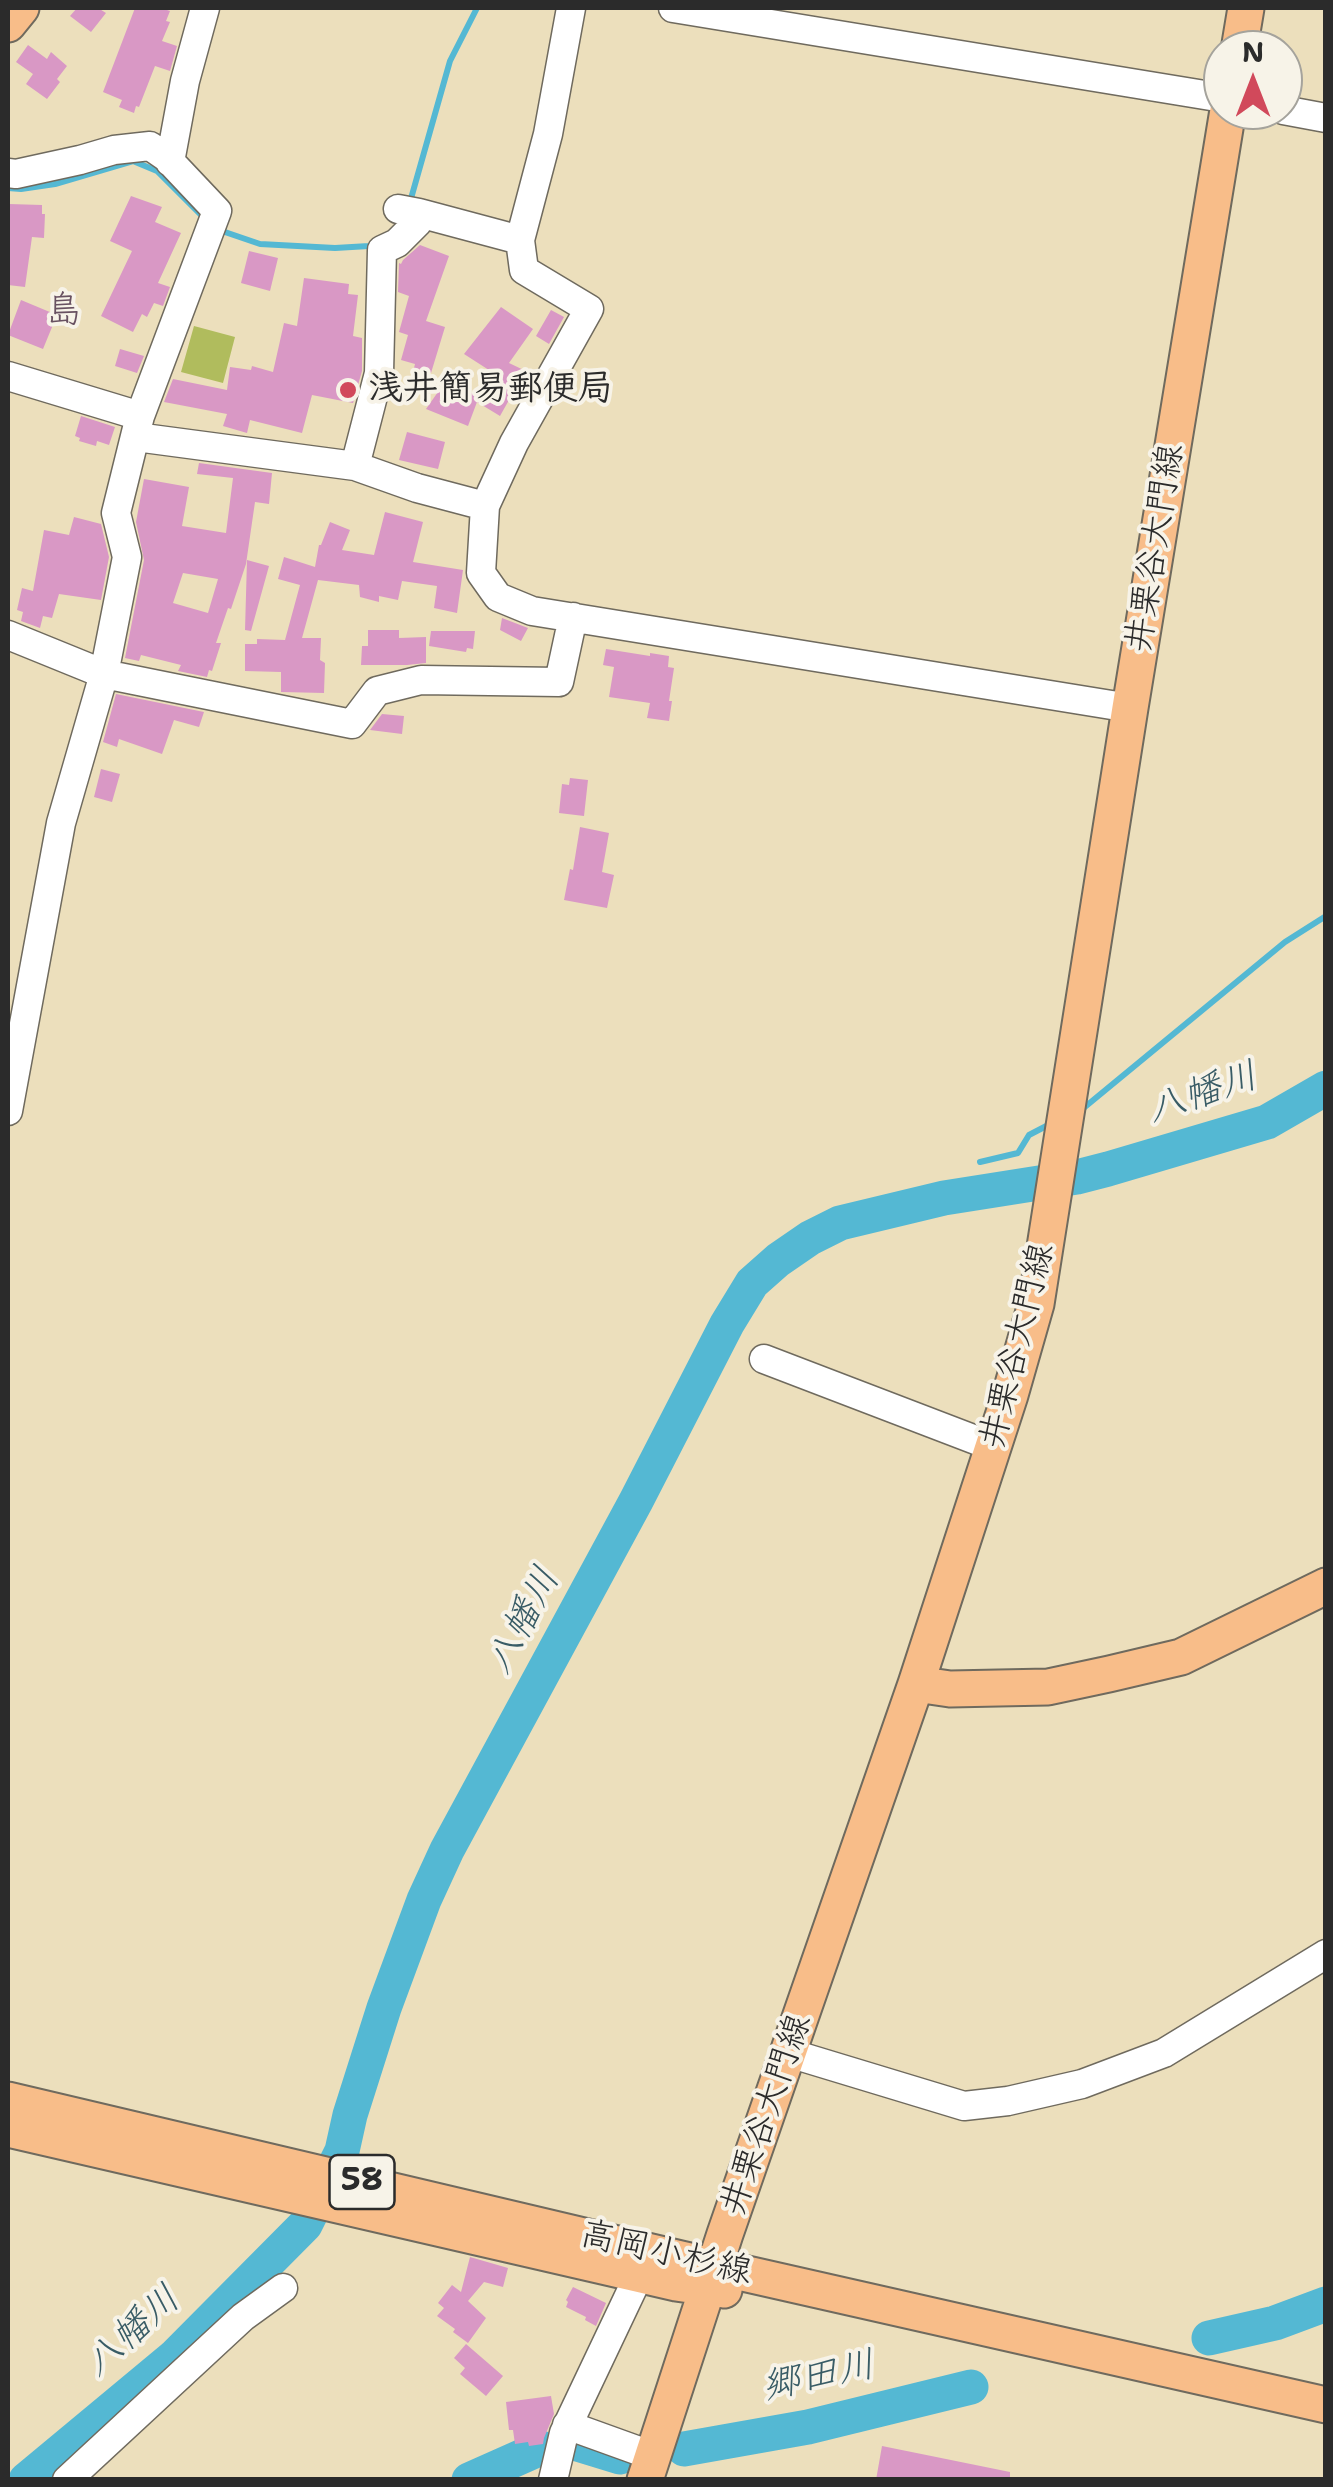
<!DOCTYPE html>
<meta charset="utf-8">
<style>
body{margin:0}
#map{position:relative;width:1333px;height:2487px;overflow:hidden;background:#ecdfbc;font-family:"Shantell Sans",sans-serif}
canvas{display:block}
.frame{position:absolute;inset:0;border:10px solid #2b2b2b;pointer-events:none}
.north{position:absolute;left:1203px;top:30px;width:100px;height:100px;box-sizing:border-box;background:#f7f3e8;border:2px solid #a5a39c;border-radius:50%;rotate:0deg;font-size:28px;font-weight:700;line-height:40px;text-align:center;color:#2b2b2b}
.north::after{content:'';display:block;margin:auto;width:35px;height:45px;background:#d1495b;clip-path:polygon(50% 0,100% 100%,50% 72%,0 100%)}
</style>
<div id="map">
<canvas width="1333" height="2487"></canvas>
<div class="frame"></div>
<div class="north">N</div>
</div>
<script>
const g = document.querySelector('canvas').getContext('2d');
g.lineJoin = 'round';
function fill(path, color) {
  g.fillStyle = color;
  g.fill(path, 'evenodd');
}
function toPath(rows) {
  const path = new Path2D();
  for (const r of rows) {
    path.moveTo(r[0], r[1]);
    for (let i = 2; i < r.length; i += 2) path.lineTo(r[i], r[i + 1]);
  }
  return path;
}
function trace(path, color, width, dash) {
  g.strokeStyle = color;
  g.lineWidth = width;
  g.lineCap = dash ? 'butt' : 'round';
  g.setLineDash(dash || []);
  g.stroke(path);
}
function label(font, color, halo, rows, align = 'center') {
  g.font = font + ' "Shantell Sans","Klee One",sans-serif';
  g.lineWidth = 8;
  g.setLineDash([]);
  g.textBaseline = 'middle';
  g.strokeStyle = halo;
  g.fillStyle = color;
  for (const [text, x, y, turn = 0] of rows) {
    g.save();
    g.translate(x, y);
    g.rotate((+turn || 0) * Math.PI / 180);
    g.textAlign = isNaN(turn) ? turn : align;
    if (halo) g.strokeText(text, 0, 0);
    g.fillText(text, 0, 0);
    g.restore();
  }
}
fill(toPath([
 [194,326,235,337,223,383,181,372]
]), '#b0bc5d');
trace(toPath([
 [8,188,21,189,55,184,133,161,157,171,204,218],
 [410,202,450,61,477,8],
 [219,230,260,244,335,248,369,246,375,243],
 [1080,1111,1285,942,1326,916],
 [980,1162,1018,1153,1029,1135,1054,1122]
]), '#54b8d3', 6);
trace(toPath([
 [1209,2338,1275,2323,1326,2304],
 [571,2442,620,2457],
 [684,2449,808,2427,971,2387],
 [26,2480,174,2357,305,2225,342,2151,350,2115,384,2008,424,1900,447,1850,636,1501,727,1324,752,1283,778,1260,810,1238,840,1223,944,1198,1077,1177,1108,1169,1267,1122,1326,1088],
 [469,2480,541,2448]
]), '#54b8d3', 35);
fill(toPath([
 [77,8,98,8,106,13,91,32,70,16],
 [135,8,161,8,170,11,166,21,170,22,162,41,177,46,170,71,155,66,139,107,136,106,134,113,119,107,122,100,103,92],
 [28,45,47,59,51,52,67,66,57,79,60,82,47,99,26,84,33,74,16,62],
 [131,196,162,207,155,222,181,233,158,283,170,287,163,306,154,303,147,317,142,314,133,332,101,316,132,251,110,241],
 [9,204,42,205,42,214,45,214,44,238,32,237,25,287,8,285],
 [420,245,449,256,426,321,445,327,431,373,414,368,415,364,401,360,408,335,399,332,409,296,398,292,399,263,401,264,403,260],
 [249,251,278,258,270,291,241,283],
 [304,278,349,284,348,294,358,295,353,336,362,338,362,371,353,403,312,395,302,433,250,420,247,433,223,426,227,414,164,402,173,379,227,390,230,367,251,370,252,366,273,372,284,323,297,326],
 [21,300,57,315,43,349,8,335],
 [501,307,533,329,509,363,532,374,525,388,518,384,500,416,477,402,468,426,426,409,445,382,478,396,492,372,464,354],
 [551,310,564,317,549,344,536,336],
 [120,349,144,356,137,373,115,366],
 [81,416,115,427,109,445,97,441,96,446,79,441,80,438,75,436],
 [407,432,445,442,438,469,399,460],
 [199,463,272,473,269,504,255,502,246,564,231,609,228,608,216,643,221,643,212,671,209,670,207,677,178,671,181,665,141,655,139,661,125,658,144,560,136,522,144,479,189,487,182,526,226,533,233,478,197,474],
 [183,573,218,579,208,613,173,603],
 [385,512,423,522,413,562,463,570,457,613,434,608,437,586,402,581,398,600,379,596,379,602,360,597,359,585,318,580,302,638,321,638,320,660,325,663,324,693,281,692,281,672,245,671,245,644,257,644,257,639,285,640,300,585,278,579,284,557,315,567,319,545,321,545,330,522,350,530,342,550,374,555],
 [74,517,101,524,109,557,101,600,59,594,52,618,43,616,40,628,21,621,23,612,17,610,22,588,33,591,44,530,69,535],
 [247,560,269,566,251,631,245,630],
 [502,618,528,628,521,641,500,630],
 [368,630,399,630,399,638,426,637,426,663,407,665,361,665,362,646,368,646],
 [431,631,475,631,473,649,467,648,466,652,429,646],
 [606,649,650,656,650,653,669,656,668,667,674,668,669,701,672,701,669,721,647,718,650,703,609,697,614,667,603,665],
 [116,694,204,712,199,727,174,720,162,754,119,739,117,747,103,742],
 [382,714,404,716,402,734,370,730],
 [101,769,120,774,112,802,94,797],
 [570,778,588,780,584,816,559,813,562,784,569,785],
 [580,827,609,833,602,872,614,875,607,908,564,900,570,869,573,870],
 [470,2257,508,2268,503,2287,484,2282,468,2301,486,2318,468,2343,453,2332,455,2329,437,2316,444,2308,438,2303,452,2285,461,2292],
 [573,2287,606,2303,596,2326,585,2320,586,2317,566,2307,568,2302,566,2300],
 [466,2344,503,2376,486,2396,460,2374,465,2368,454,2358],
 [551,2396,554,2414,544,2438,543,2444,529,2446,528,2442,515,2444,513,2430,509,2430,506,2402],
 [882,2446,1010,2472,1010,2480,876,2480]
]), '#d998c5');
const minor = toPath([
 [571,8,548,134,520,240,524,270,589,309,514,443,485,506,481,573,498,597,532,611,1130,708],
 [673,8,1223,98],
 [1283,110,1326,118],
 [170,162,185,81,205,8],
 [8,173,16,174,80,160,114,150,150,146,166,157,217,211,140,416,116,513,127,557,104,674,61,823,8,1111],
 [419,213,520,240],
 [8,376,140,416],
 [136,437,355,466,417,488,485,506],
 [355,466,379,373,382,250,397,243,418,222,419,213,398,209],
 [8,635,104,674,352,724,377,691,421,680,559,682,573,617],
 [764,1359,994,1447],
 [789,2053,964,2106,1008,2101,1082,2084,1164,2053,1326,1954],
 [567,2425,653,2456],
 [67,2480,243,2317,283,2288],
 [553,2480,564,2433,639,2275]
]);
const major = toPath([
 [8,24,21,8],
 [1239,50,1246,8],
 [916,1684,950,1689,1048,1687,1109,1674,1181,1657,1326,1586],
 [8,2100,681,2259,1326,2405],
 [8,2129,676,2283,724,2290],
 [645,2480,725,2234,916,1684,1010,1395,1036,1304,1130,708,1228,110]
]);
trace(minor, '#6f6a5e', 31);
trace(major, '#6f6a5e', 39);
trace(minor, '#fff', 28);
trace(major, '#f8bd89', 35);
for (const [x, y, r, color] of [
 [348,390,10,"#d1495b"]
]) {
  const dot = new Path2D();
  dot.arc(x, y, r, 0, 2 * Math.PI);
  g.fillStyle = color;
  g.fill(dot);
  trace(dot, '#f7f3e8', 4);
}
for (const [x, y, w] of [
 [362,2182,65]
]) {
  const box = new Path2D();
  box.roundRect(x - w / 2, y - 27, w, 54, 8);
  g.fillStyle = '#f7f3e8';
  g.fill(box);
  trace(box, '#2b2b2b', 2.5);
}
label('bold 32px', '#2b2b2b', null, [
 ["58",362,2182]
]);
label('bold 35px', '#2b2b2b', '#f7f3e8', [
 ["浅井簡易郵便局",368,390]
], 'left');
label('35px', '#2b2b2b', '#f7f3e8', [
 ["井栗谷大門線",1156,548,-81],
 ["井栗谷大門線",1018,1346,-76],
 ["井栗谷大門線",767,2115,-71],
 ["高岡小杉線",666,2254,13]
]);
label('38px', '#685161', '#f7f3e8', [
 ["島",64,312]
]);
label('italic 38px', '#395c66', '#f7f3e8', [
 ["八幡川",1203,1094,-19],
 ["八幡川",524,1621,-62],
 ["八幡川",133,2332,-42],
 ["郷田川",819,2377,-12]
]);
</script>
